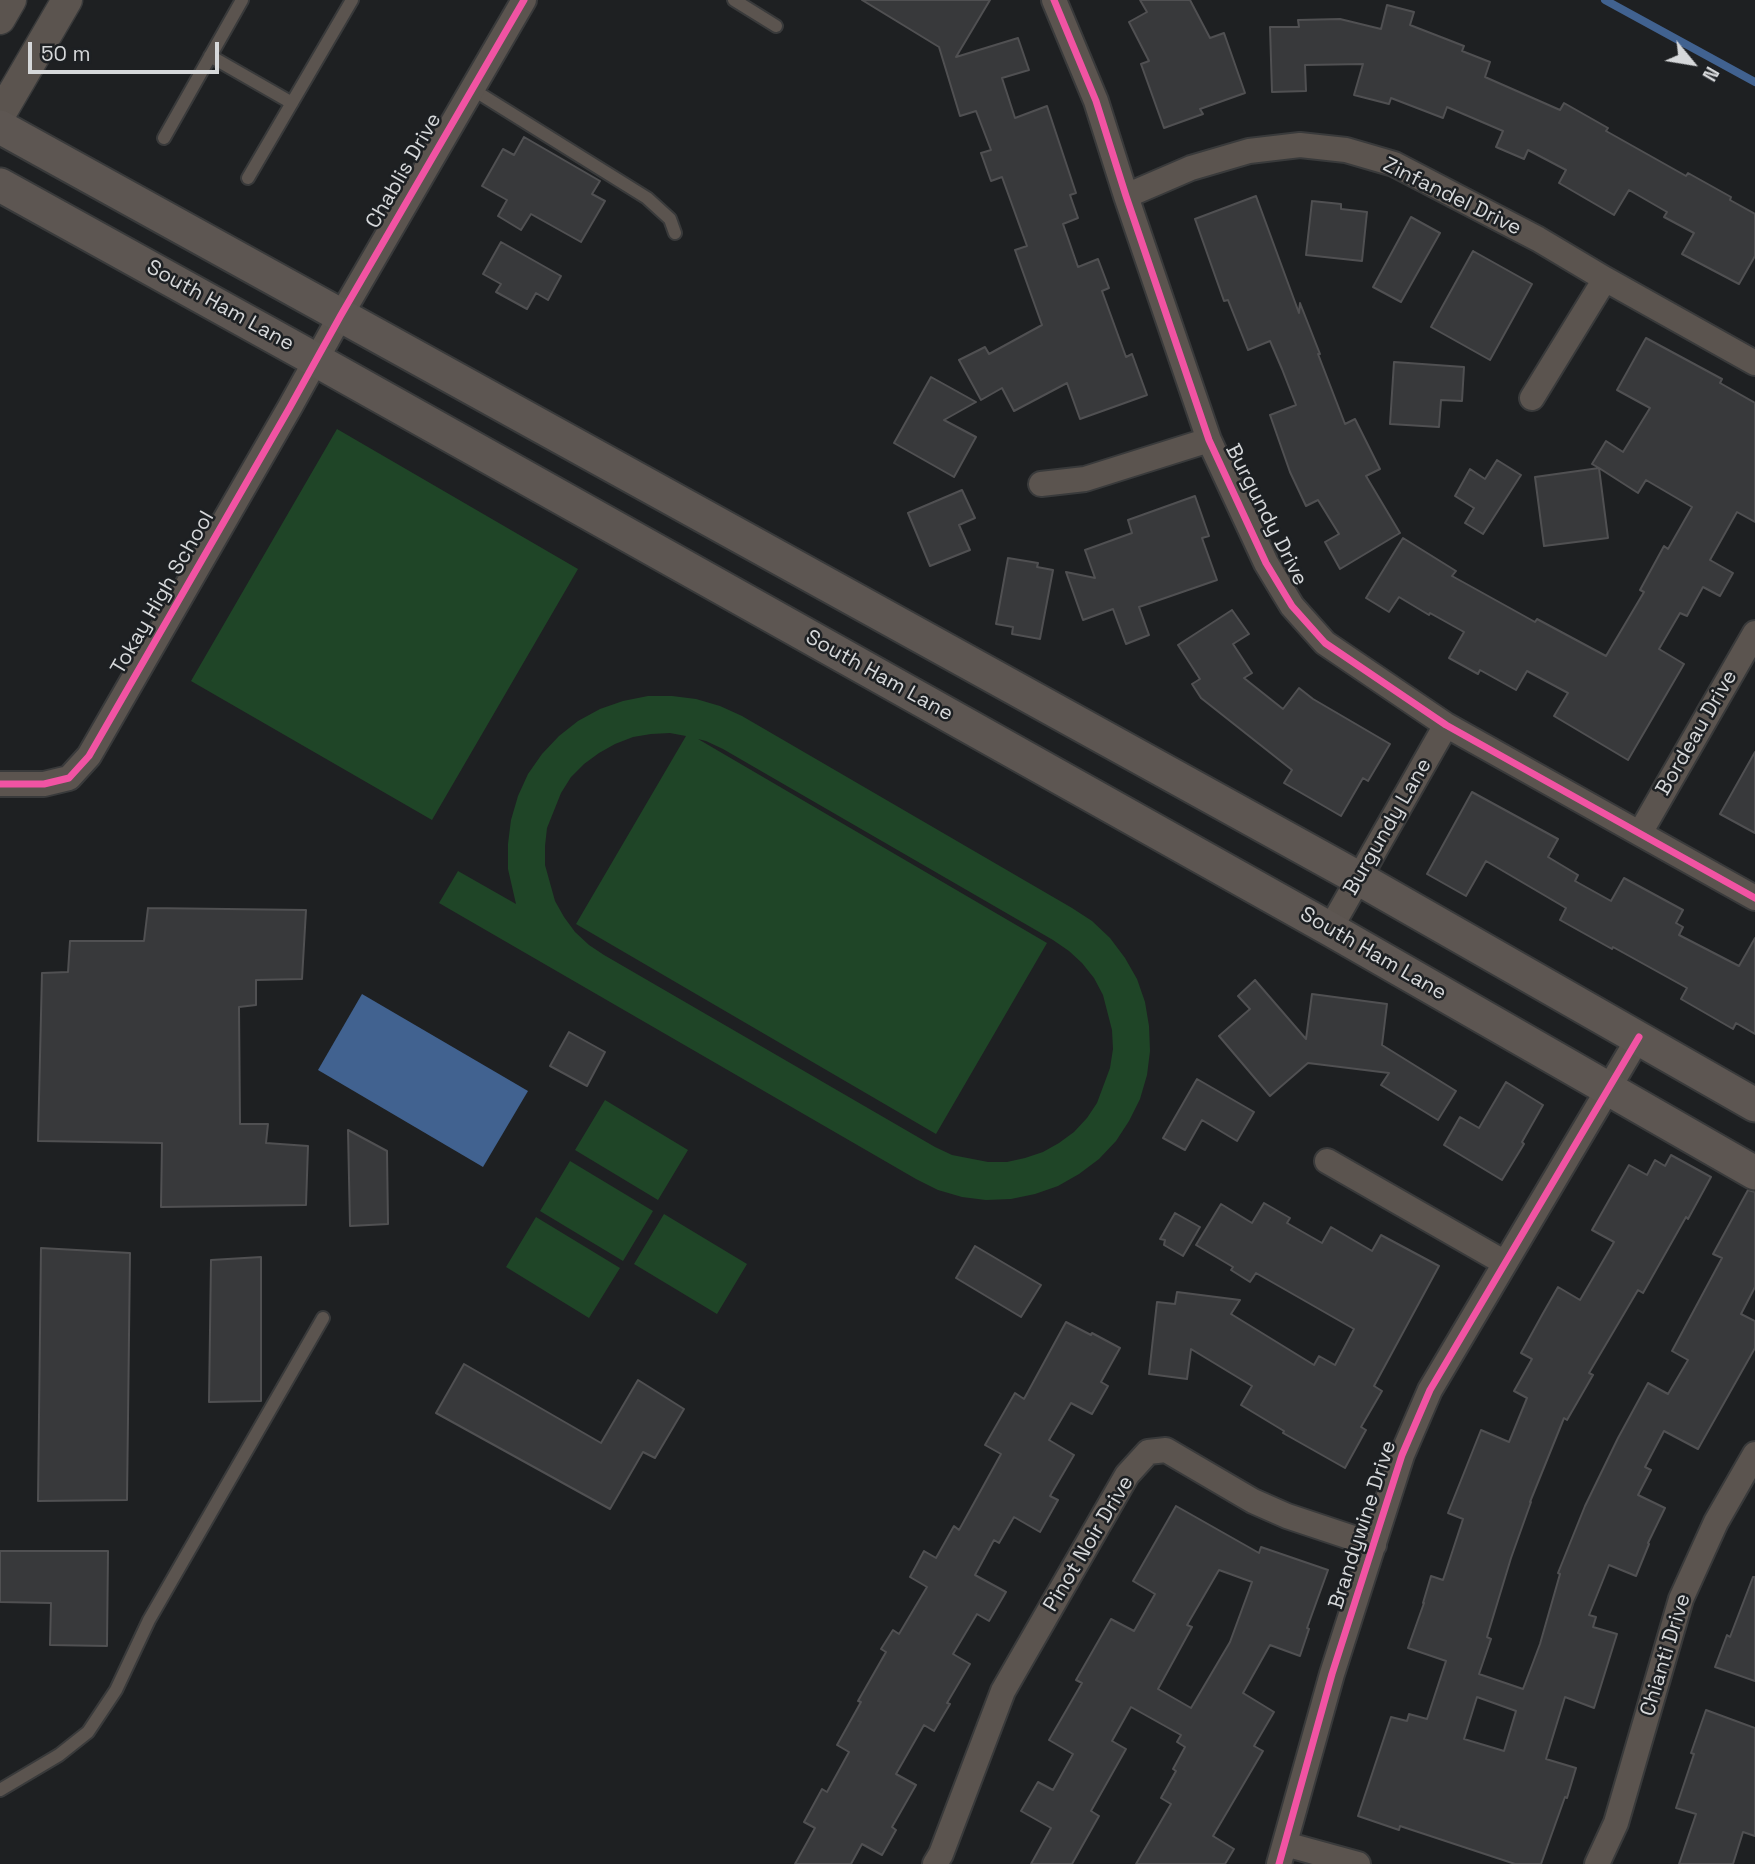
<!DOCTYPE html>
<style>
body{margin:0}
#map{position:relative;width:1755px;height:1864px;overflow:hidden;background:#1e2022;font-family:"Space Grotesk",sans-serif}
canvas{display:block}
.north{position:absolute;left:1657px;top:28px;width:70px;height:70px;-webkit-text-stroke:5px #1d2023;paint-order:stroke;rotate:120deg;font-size:19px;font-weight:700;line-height:28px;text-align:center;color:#d6d8da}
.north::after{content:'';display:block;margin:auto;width:24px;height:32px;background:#d6d8da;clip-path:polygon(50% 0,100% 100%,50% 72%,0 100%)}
.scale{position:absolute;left:28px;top:42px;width:191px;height:32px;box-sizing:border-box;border:4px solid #d6d8da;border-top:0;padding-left:9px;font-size:21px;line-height:24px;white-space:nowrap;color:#d6d8da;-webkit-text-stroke:5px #1d2023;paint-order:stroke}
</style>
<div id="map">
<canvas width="1755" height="1864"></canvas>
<div class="north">N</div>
<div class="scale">50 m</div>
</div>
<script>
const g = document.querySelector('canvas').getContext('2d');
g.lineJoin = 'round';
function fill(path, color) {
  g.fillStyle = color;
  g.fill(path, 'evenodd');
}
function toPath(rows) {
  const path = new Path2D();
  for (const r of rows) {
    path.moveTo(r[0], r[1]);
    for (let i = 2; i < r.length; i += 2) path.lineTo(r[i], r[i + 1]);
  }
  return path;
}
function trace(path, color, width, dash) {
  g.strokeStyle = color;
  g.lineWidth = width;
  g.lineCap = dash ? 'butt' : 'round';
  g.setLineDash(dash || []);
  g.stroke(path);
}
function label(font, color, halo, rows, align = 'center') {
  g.font = font + ' "Space Grotesk",sans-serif';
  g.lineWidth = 5;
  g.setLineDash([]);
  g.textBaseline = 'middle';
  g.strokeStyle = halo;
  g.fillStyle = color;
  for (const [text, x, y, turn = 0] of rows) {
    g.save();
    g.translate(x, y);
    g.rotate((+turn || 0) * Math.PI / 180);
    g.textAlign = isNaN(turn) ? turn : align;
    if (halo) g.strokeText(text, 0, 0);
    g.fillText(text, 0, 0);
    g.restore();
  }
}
fill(toPath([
 [337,429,578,569,432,820,191,681],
 [648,696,672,696,696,699,720,706,742,716,1072,908,1092,921,1110,938,1125,958,1137,979,1145,1002,1149,1026,1150,1051,1147,1075,1140,1099,1129,1121,1116,1141,1099,1159,1079,1174,1058,1186,1035,1194,1011,1199,986,1200,962,1197,938,1190,916,1179,439,903,458,871,516,904,508,869,508,844,511,820,518,796,528,774,542,754,559,736,578,721,600,709,623,701],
 [670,733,686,736,576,924,936,1134,1047,943,698,739,706,741,723,749,1053,940,1069,951,1082,963,1094,978,1103,995,1112,1030,1113,1049,1110,1068,1097,1103,1087,1118,1074,1132,1059,1143,1043,1152,1025,1158,1007,1162,988,1162,952,1155,935,1147,604,955,589,945,575,932,564,917,555,901,545,865,545,846,547,828,561,793,571,777,584,764,599,753,615,744,633,737,651,734],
 [605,1100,688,1150,658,1200,575,1150],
 [570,1161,653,1211,623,1261,540,1211],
 [664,1214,747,1264,717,1314,634,1264],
 [536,1217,620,1268,589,1318,506,1267]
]), '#1f4527');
fill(toPath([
 [362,994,528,1091,483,1167,318,1070]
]), '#416290');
trace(toPath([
 [1605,0,1755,82]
]), '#416290', 8);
const building = toPath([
 [862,0,990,0,956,57,1018,38,1029,70,1002,78,1015,118,1047,106,1076,193,1070,195,1078,218,1063,224,1078,267,1098,259,1109,288,1102,291,1126,357,1132,354,1147,395,1080,419,1067,383,1014,411,1002,388,981,400,959,360,985,347,989,354,1042,325,1015,250,1027,246,1002,177,991,181,981,153,991,150,976,111,960,116,939,47,862,0],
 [1140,0,1190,0,1210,38,1224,33,1245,93,1200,109,1203,114,1164,128,1141,64,1149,61,1129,22,1147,12,1140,0],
 [1387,5,1414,12,1410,25,1464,46,1462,51,1490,62,1485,77,1560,110,1564,103,1608,128,1606,131,1686,176,1688,173,1731,197,1730,200,1755,214,1755,256,1739,284,1682,254,1694,233,1664,217,1667,212,1629,190,1614,215,1559,183,1566,170,1528,150,1524,159,1496,147,1503,131,1447,107,1443,118,1391,98,1389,104,1354,95,1363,64,1305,65,1306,91,1272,92,1270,27,1299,27,1298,20,1340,19,1381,29,1387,5],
 [524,137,600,181,592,194,605,201,581,242,531,214,521,230,498,216,507,200,482,186,503,149,514,155,524,137],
 [1256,196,1299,313,1300,303,1320,354,1318,354,1345,424,1355,419,1380,469,1366,476,1400,533,1340,569,1325,542,1339,534,1318,500,1306,506,1290,472,1270,415,1296,405,1282,369,1270,341,1248,350,1228,300,1224,301,1195,219,1256,196],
 [1312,201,1341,204,1341,209,1367,212,1362,261,1306,255,1312,201],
 [1411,217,1440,233,1401,302,1373,287,1411,217],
 [501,242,561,276,548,300,536,293,527,309,496,292,501,284,483,274,501,242],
 [1473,251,1532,284,1490,360,1431,327,1473,251],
 [1646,338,1722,379,1720,383,1755,403,1755,522,1737,512,1710,560,1733,573,1720,596,1703,587,1687,616,1680,613,1659,649,1684,664,1628,760,1554,716,1568,693,1527,671,1516,690,1480,670,1478,674,1449,658,1464,632,1430,613,1429,615,1399,597,1389,612,1366,598,1403,538,1456,571,1452,576,1535,622,1537,619,1606,656,1644,592,1640,590,1664,546,1668,549,1692,507,1646,480,1638,493,1599,468,1608,538,1544,546,1535,477,1599,468,1592,464,1606,441,1623,452,1650,408,1617,390,1646,338],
 [1394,362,1464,367,1462,401,1441,400,1439,427,1390,424,1394,362],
 [931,377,976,402,944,420,976,437,954,477,894,443,931,377],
 [1497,460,1521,475,1483,534,1465,523,1474,508,1455,496,1470,469,1485,479,1497,460],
 [962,490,975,518,959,525,970,550,930,566,908,513,962,490],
 [1195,496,1209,536,1202,538,1217,580,1139,607,1149,635,1126,644,1113,609,1083,620,1066,572,1095,578,1085,550,1132,533,1128,520,1195,496],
 [1008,558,1038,563,1037,567,1053,570,1040,639,1012,634,1013,627,996,624,1008,558],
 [1232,610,1249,634,1233,644,1252,673,1244,678,1283,709,1299,688,1313,699,1390,744,1368,781,1363,778,1341,816,1284,783,1292,770,1201,698,1192,684,1200,679,1178,645,1232,610],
 [1755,752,1755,833,1720,814,1755,752],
 [1472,792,1558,839,1548,857,1578,875,1575,881,1611,901,1624,878,1683,910,1676,923,1683,927,1679,935,1739,966,1755,938,1755,1034,1736,1023,1733,1029,1681,999,1687,988,1613,947,1612,949,1560,920,1566,908,1486,861,1466,896,1427,874,1472,792],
 [148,908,306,910,302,979,256,980,256,1005,239,1007,240,1124,268,1124,266,1143,308,1146,306,1205,161,1207,162,1143,38,1141,42,973,68,972,70,941,144,941,148,908],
 [1255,980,1306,1039,1312,994,1387,1004,1382,1045,1456,1091,1438,1120,1381,1085,1389,1073,1308,1063,1270,1096,1219,1036,1250,1009,1238,996,1255,980],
 [569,1032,605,1052,587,1086,550,1066,569,1032],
 [1197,1079,1254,1112,1237,1141,1202,1120,1185,1150,1163,1138,1197,1079],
 [1506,1082,1543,1105,1522,1142,1524,1144,1502,1180,1444,1145,1460,1117,1479,1128,1506,1082],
 [348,1130,387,1151,388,1224,350,1226,348,1130],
 [1671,1155,1711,1177,1688,1219,1686,1217,1643,1293,1638,1290,1589,1373,1593,1375,1567,1420,1564,1418,1530,1502,1531,1502,1511,1558,1487,1637,1491,1639,1479,1674,1523,1689,1540,1644,1560,1574,1558,1573,1585,1506,1618,1438,1648,1383,1668,1394,1688,1360,1672,1351,1722,1258,1713,1254,1748,1190,1755,1192,1755,1287,1741,1314,1755,1321,1755,1348,1698,1449,1664,1431,1645,1467,1651,1470,1638,1495,1665,1508,1648,1543,1649,1544,1636,1576,1609,1565,1589,1615,1596,1617,1593,1627,1617,1634,1594,1708,1565,1697,1546,1759,1576,1768,1567,1798,1565,1797,1541,1864,1515,1864,1400,1826,1399,1830,1358,1816,1391,1717,1407,1721,1409,1714,1427,1719,1446,1661,1408,1648,1424,1603,1423,1603,1431,1576,1443,1580,1463,1519,1448,1513,1481,1430,1509,1442,1527,1398,1514,1391,1532,1359,1521,1353,1542,1315,1558,1287,1580,1300,1614,1242,1592,1230,1629,1165,1647,1175,1655,1160,1665,1166,1671,1155],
 [1477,1697,1516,1711,1504,1751,1464,1739,1477,1697],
 [1264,1203,1290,1218,1287,1223,1322,1243,1331,1227,1372,1251,1381,1235,1439,1266,1374,1386,1382,1391,1361,1427,1366,1430,1345,1468,1283,1433,1284,1431,1241,1405,1252,1386,1191,1349,1187,1379,1149,1374,1157,1302,1175,1304,1177,1292,1240,1300,1231,1314,1314,1365,1319,1356,1335,1365,1354,1329,1256,1273,1250,1282,1231,1270,1233,1267,1196,1245,1221,1204,1252,1223,1264,1203],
 [1175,1213,1200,1227,1183,1256,1164,1245,1165,1240,1160,1239,1175,1213],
 [975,1246,1041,1285,1021,1317,956,1278,975,1246],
 [41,1248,130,1253,127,1500,38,1501,41,1248],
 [261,1257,261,1401,209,1402,211,1260,261,1257],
 [1066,1322,1091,1335,1092,1333,1120,1348,1101,1382,1108,1386,1092,1414,1071,1403,1049,1440,1074,1455,1050,1496,1058,1500,1040,1532,1014,1517,999,1543,994,1540,975,1575,1006,1592,989,1621,977,1614,953,1654,970,1664,947,1703,950,1704,934,1731,924,1725,896,1774,916,1785,892,1827,896,1830,882,1855,862,1844,851,1864,795,1864,815,1828,804,1822,822,1789,827,1792,849,1752,837,1745,861,1702,858,1701,886,1652,881,1649,893,1630,899,1634,927,1587,910,1577,924,1551,936,1558,954,1526,959,1530,1001,1454,985,1445,1015,1393,1024,1399,1066,1322],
 [464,1364,601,1443,638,1380,684,1409,655,1458,643,1452,610,1509,436,1413,464,1364],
 [1176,1506,1259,1553,1261,1547,1328,1570,1307,1628,1309,1629,1300,1656,1270,1645,1243,1693,1274,1712,1254,1746,1263,1751,1213,1836,1234,1849,1225,1864,1136,1864,1171,1804,1161,1798,1176,1771,1173,1769,1185,1747,1177,1742,1181,1735,1131,1707,1112,1741,1126,1749,1091,1811,1099,1816,1072,1864,1031,1864,1051,1828,1021,1811,1038,1782,1053,1790,1073,1754,1049,1740,1082,1683,1076,1680,1111,1619,1134,1631,1155,1594,1133,1581,1176,1506],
 [1219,1570,1252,1582,1230,1642,1191,1708,1158,1689,1192,1627,1187,1625,1219,1570],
 [0,1551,108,1551,107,1646,50,1645,51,1603,0,1602,0,1551],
 [1753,1577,1755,1577,1755,1681,1715,1667,1727,1635,1730,1637,1753,1577],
 [1706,1710,1755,1728,1755,1836,1743,1832,1733,1864,1679,1864,1696,1814,1676,1808,1694,1754,1691,1753,1706,1710]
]);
fill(building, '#38393b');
trace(building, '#505052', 2);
const service = toPath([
 [734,0,776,26],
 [210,56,292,103],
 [472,89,647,198,670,219,675,233],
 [164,138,242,0],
 [248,178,352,0],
 [0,1790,59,1755,88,1732,116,1690,149,1620,323,1318]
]);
const minor = toPath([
 [1054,0,1096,101,1126,196,1209,440,1266,563,1292,606,1325,643,1446,725,1755,898],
 [1126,196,1191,168,1249,151,1300,145,1346,150,1394,164,1538,239,1605,279,1755,363],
 [1532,398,1605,279],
 [1041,484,1085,479,1209,440],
 [0,784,44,784,69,778,89,756,290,407,341,315,524,0],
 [1640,833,1755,633],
 [1330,929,1446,725],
 [1327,1161,1505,1263],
 [1285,1844,1358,1864],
 [935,1864,941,1854,1003,1691,1127,1475,1148,1452,1166,1450,1253,1501,1287,1516,1374,1545],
 [1279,1864,1332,1674,1402,1455,1430,1390,1639,1037],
 [1597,1864,1616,1823,1681,1599,1716,1522,1755,1454]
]);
const tertiary = toPath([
 [0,19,11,0],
 [0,115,67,0]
]);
const secondary = toPath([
 [0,127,1358,878,1755,1105],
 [0,185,316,360,1330,929,1755,1173]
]);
trace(service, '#393a3b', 16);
trace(minor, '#393a3b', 28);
trace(tertiary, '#393a3b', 33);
trace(secondary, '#393a3b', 37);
trace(service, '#5b544f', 12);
trace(minor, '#5b544f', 24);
trace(tertiary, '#5b544f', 30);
trace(secondary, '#5d5652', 33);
trace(toPath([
 [1054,0,1096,101,1126,196,1209,440,1266,563,1292,606,1325,643,1446,725,1755,898],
 [0,784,44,784,69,778,89,756,290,407,341,315,524,0],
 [1279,1864,1332,1674,1402,1455,1430,1390,1639,1037]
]), '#f153a3', 7);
label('21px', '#d6d8da', '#1d2023', [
 ["Chablis Drive",404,171,-60],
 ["Zinfandel Drive",1452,197,26],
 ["South Ham Lane",220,306,29],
 ["Burgundy Drive",1266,515,63],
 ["Tokay High School",163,593,-60],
 ["South Ham Lane",879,676,29],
 ["Bordeau Drive",1697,733,-60],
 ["Burgundy Lane",1388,827,-60],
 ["South Ham Lane",1373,954,30],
 ["Brandywine Drive",1363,1525,-72],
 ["Pinot Noir Drive",1089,1544,-59],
 ["Chianti Drive",1666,1655,-73]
]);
</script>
